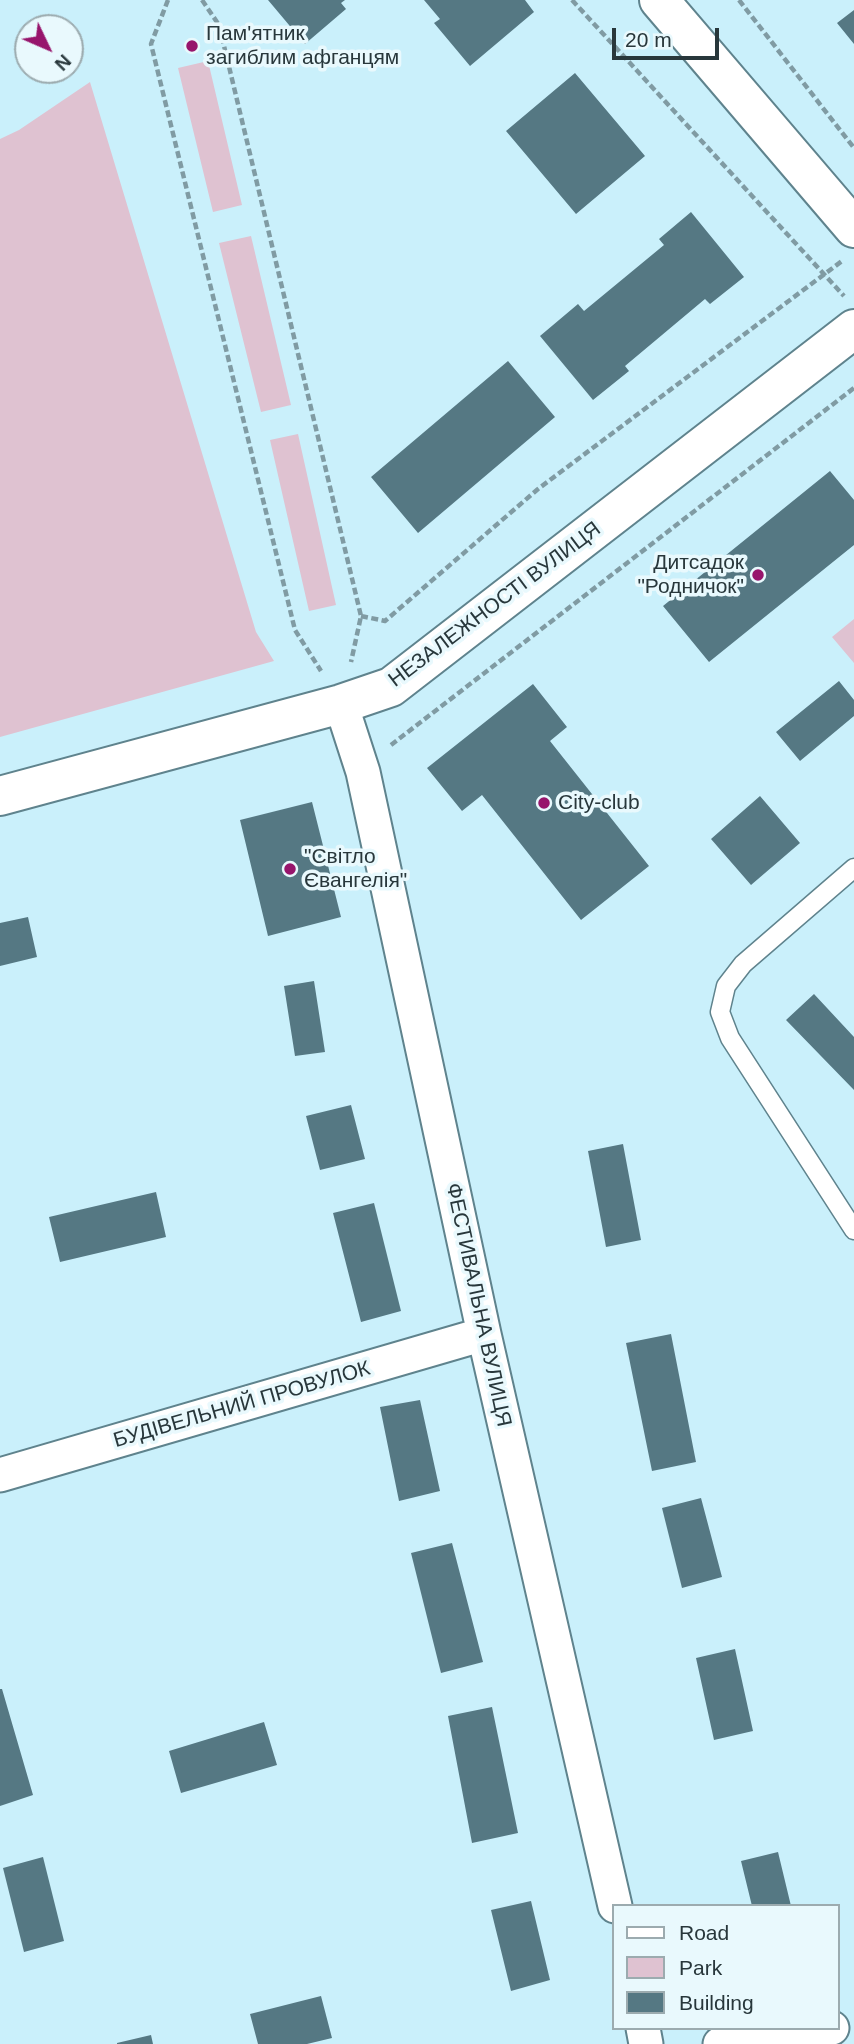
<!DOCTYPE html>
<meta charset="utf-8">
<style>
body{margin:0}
#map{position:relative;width:854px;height:2044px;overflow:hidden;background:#caf0fb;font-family:Arial,sans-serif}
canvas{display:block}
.legend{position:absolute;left:612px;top:1904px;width:228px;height:126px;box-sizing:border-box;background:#e9f9fd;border:2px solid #9cabaf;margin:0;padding:9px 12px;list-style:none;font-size:21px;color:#28373b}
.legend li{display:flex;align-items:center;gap:14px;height:35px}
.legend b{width:35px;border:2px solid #9cabaf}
.north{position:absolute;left:14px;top:14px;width:70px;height:70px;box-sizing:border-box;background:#e9f9fd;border:2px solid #9cabaf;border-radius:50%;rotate:134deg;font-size:19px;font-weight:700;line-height:28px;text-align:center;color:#28373b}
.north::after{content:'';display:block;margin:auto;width:24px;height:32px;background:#97156c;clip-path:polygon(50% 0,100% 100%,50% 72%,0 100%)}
.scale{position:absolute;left:612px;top:28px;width:107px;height:32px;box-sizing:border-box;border:4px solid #28373b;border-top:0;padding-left:9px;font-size:21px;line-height:24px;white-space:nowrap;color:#28373b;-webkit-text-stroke:5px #e9f9fd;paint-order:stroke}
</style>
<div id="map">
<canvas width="854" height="2044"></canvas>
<ul class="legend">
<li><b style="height:9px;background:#fff"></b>Road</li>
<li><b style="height:19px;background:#dfc2d1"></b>Park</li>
<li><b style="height:19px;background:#557883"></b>Building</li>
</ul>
<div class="north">N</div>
<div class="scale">20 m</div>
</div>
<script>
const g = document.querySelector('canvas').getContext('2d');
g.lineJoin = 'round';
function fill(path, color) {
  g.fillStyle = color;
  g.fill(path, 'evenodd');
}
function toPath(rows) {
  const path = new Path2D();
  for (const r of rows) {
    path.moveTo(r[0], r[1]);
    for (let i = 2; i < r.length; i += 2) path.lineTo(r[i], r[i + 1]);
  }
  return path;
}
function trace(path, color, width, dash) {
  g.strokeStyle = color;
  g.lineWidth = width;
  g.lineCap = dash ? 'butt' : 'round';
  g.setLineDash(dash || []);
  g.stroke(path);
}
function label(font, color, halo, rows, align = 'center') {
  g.font = font + ' Arial,sans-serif';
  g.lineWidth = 7;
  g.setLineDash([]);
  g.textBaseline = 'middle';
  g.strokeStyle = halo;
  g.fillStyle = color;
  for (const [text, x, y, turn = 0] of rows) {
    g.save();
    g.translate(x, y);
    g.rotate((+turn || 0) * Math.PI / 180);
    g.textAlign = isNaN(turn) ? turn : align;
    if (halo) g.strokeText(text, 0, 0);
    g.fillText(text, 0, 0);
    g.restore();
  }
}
fill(toPath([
 [208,61,242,205,213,212,178,68],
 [90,82,256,632,274,661,0,737,0,139,19,130],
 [251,236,291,405,261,412,219,243],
 [298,434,336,605,309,611,270,440],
 [854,619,854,663,832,637]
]), '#dfc2d1');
fill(toPath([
 [268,0,345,0,341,3,346,9,305,44],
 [424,0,525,0,534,12,470,66,434,23,440,19],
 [854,10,854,44,837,23],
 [575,73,645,156,576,214,506,131],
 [691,212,744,277,710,304,705,299,625,366,629,371,593,400,540,336,578,304,584,311,664,245,659,239],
 [508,361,555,417,418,533,371,477],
 [830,471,854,500,854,545,709,662,663,606],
 [839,681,854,700,854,716,800,761,776,732],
 [533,684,567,727,550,741,649,866,581,920,482,795,462,811,427,768],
 [760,796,800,843,751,885,711,839],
 [312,802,341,917,268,936,240,820],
 [28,917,37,957,0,966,0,923],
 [314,981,325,1052,295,1056,284,986],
 [814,994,854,1037,854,1090,786,1020],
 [351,1105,365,1159,320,1170,306,1116],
 [623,1144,641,1240,606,1247,588,1151],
 [156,1192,166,1237,60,1262,49,1217],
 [374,1203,401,1311,361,1322,333,1213],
 [671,1334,696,1462,652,1471,626,1343],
 [420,1400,440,1491,399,1501,380,1407],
 [701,1498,722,1577,682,1588,662,1508],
 [452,1543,483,1662,441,1673,411,1553],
 [735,1649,753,1731,714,1740,696,1658],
 [0,1689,2,1689,33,1795,0,1806],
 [492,1707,518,1833,472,1843,448,1716],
 [264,1722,277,1765,181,1793,169,1751],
 [778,1852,791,1906,752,1906,741,1861],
 [43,1857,64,1941,24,1952,3,1868],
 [531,1901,550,1980,511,1991,491,1910],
 [321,1996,332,2038,307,2044,258,2044,250,2014],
 [151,2035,153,2044,117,2044,117,2043]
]), '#557883');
const lane = toPath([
 [854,868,743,964,726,986,720,1012,730,1038,854,1230]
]);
const street = toPath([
 [341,704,363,772,484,1334,615,1906],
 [0,1475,484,1334],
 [643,2028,646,2044],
 [720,2044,832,2028]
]);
const secondary = toPath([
 [659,0,854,228],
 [0,796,341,704,391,687,854,329]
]);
trace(lane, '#5f838d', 21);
trace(street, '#5f838d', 37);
trace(secondary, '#5f838d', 42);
trace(toPath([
 [168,0,151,44,295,630,321,671],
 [202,0,219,25,361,616,351,662],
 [572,0,844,296],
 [739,0,854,148],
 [361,616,385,621,538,489,842,261],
 [391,745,854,388]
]), '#809ba3', 4.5, [7, 3.5]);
trace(lane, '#fff', 18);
trace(street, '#fff', 33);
trace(secondary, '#fff', 38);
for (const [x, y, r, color] of [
 [192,46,7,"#97156c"],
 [758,575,7,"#97156c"],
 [544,803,7,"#97156c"],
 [290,869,7,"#97156c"]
]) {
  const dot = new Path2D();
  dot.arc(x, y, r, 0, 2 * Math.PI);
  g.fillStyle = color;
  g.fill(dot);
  trace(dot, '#e9f9fd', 2.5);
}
label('21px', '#28373b', '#e9f9fd', [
 ["Пам'ятник",206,34],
 ["загиблим афганцям",206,58],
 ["Дитсадок",744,563,"right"],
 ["\"Родничок\"",744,587,"right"],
 ["City-club",558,803],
 ["\"Світло",304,857],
 ["Євангелія\"",304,881]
], 'left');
label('21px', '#28373b', '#e9f9fd', [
 ["НЕЗАЛЕЖНОСТІ ВУЛИЦЯ",495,605,-37],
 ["ФЕСТИВАЛЬНА ВУЛИЦЯ",478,1305,78],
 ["БУДІВЕЛЬНИЙ ПРОВУЛОК",242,1405,-16]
]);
</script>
